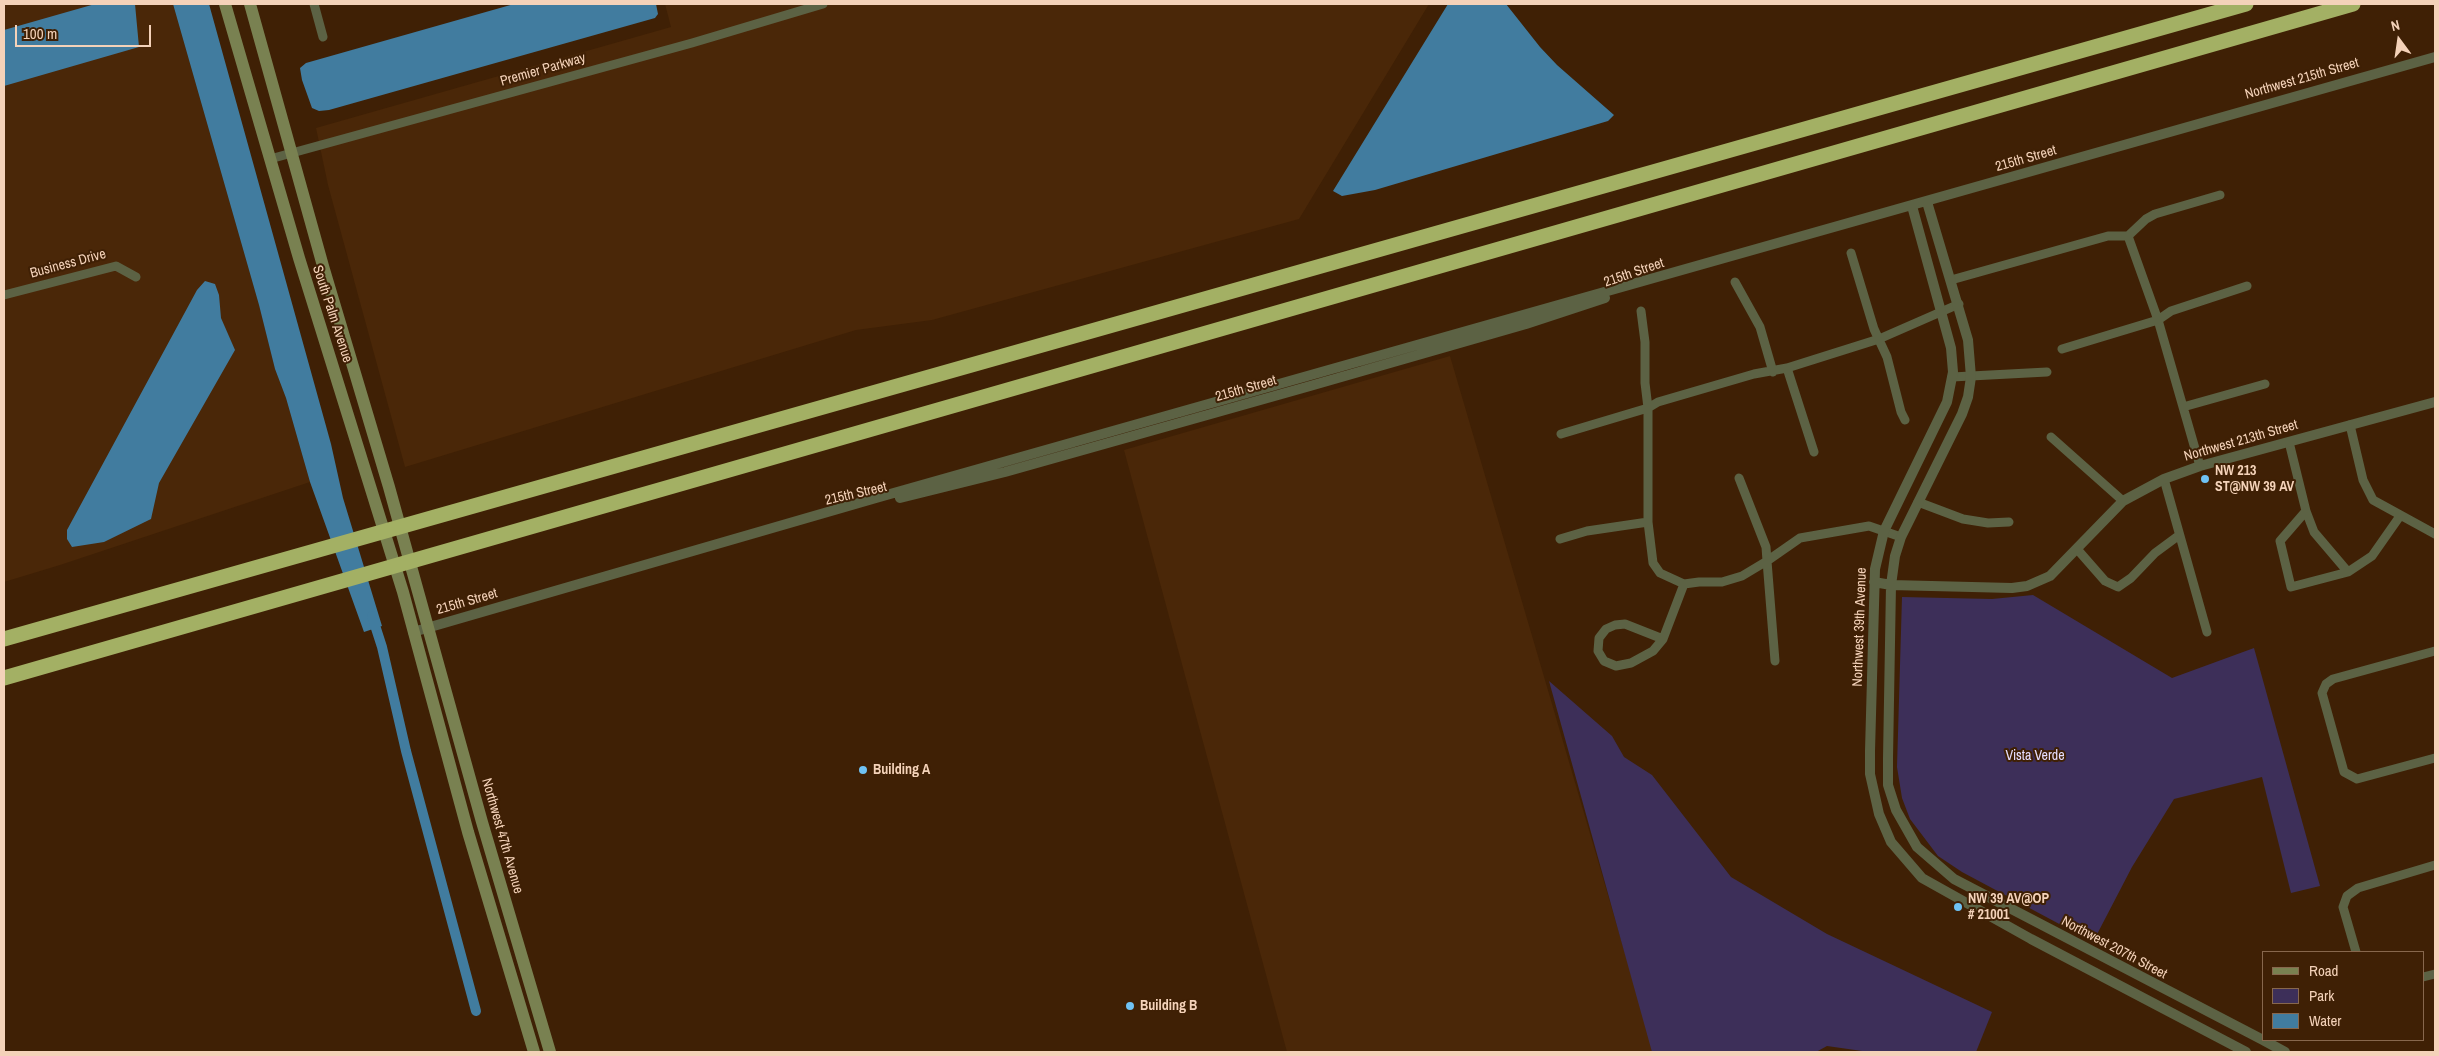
<!DOCTYPE html>
<style>
body{margin:0}
#map{position:relative;width:2439px;height:1056px;overflow:hidden;background:#3f2005;font-family:"Archivo Narrow",sans-serif}
canvas{display:block}
.frame{position:absolute;inset:0;border:5px solid #f4d2b9;pointer-events:none}
.legend{position:absolute;left:2262px;top:951px;width:162px;height:90px;box-sizing:border-box;background:#3f2005;border:1px solid #87674d;margin:0;padding:6px 9px;list-style:none;font-size:15px;color:#f4d2b9}
.legend li{display:flex;align-items:center;gap:10px;height:25px}
.legend b{width:25px;border:1px solid #87674d}
.north{position:absolute;left:2374px;top:15px;width:50px;height:50px;-webkit-text-stroke:4px #3f2005;paint-order:stroke;rotate:346deg;font-size:14px;font-weight:700;line-height:20px;text-align:center;color:#f4d2b9}
.north::after{content:'';display:block;margin:auto;width:18px;height:22px;background:#f4d2b9;clip-path:polygon(50% 0,100% 100%,50% 72%,0 100%)}
.scale{position:absolute;left:15px;top:25px;width:136px;height:22px;box-sizing:border-box;border:2px solid #f4d2b9;border-top:0;padding-left:6px;font-size:15px;line-height:18px;white-space:nowrap;color:#f4d2b9;-webkit-text-stroke:4px #3f2005;paint-order:stroke}
</style>
<div id="map">
<canvas width="2439" height="1056"></canvas>
<div class="frame"></div>
<ul class="legend">
<li><b style="height:6px;background:#798151"></b>Road</li>
<li><b style="height:14px;background:#3d2f59"></b>Park</li>
<li><b style="height:14px;background:#417c9f"></b>Water</li>
</ul>
<div class="north">N</div>
<div class="scale">100 m</div>
</div>
<script>
const g = document.querySelector('canvas').getContext('2d');
g.lineJoin = 'round';
function fill(path, color) {
  g.fillStyle = color;
  g.fill(path, 'evenodd');
}
function toPath(rows) {
  const path = new Path2D();
  for (const r of rows) {
    path.moveTo(r[0], r[1]);
    for (let i = 2; i < r.length; i += 2) path.lineTo(r[i], r[i + 1]);
  }
  return path;
}
function trace(path, color, width, dash) {
  g.strokeStyle = color;
  g.lineWidth = width;
  g.lineCap = dash ? 'butt' : 'round';
  g.setLineDash(dash || []);
  g.stroke(path);
}
function label(font, color, halo, rows, align = 'center') {
  g.font = font + ' "Archivo Narrow",sans-serif';
  g.lineWidth = 4;
  g.setLineDash([]);
  g.textBaseline = 'middle';
  g.strokeStyle = halo;
  g.fillStyle = color;
  for (const [text, x, y, turn = 0] of rows) {
    g.save();
    g.translate(x, y);
    g.rotate((+turn || 0) * Math.PI / 180);
    g.textAlign = isNaN(turn) ? turn : align;
    if (halo) g.strokeText(text, 0, 0);
    g.fillText(text, 0, 0);
    g.restore();
  }
}
fill(toPath([
 [4,4,173,4,259,305,275,369,286,398,310,482,60,565,4,582],
 [665,4,1429,4,1299,219,932,320,856,330,405,467,328,185,316,128,671,27],
 [1450,356,1654,1052,1287,1052,1124,450]
]), '#4a2708');
fill(toPath([
 [2033,595,2172,678,2254,648,2320,886,2291,893,2262,777,2174,799,2132,867,2093,942,1962,872,1938,856,1910,819,1902,798,1897,767,1902,597,1992,599],
 [1549,681,1612,736,1624,757,1652,775,1731,877,1827,934,1992,1012,1976,1052,1869,1052,1827,1046,1816,1052,1652,1052]
]), '#3d2f59');
fill(toPath([
 [95,4,135,4,139,47,4,86,4,30],
 [173,4,209,4,331,444,343,498,382,626,364,632,310,482,286,398,275,369,259,305],
 [514,4,656,4,658,14,655,18,329,110,319,111,312,108,302,80,300,68,306,63],
 [1448,4,1506,4,1540,47,1557,65,1614,115,1608,121,1375,190,1342,196,1333,191],
 [205,281,215,284,219,295,221,318,235,350,159,483,151,519,104,542,72,547,67,539,67,530,197,290]
]), '#417c9f');
trace(toPath([
 [372,616,382,647,406,751,476,1011]
]), '#417c9f', 10);
trace(toPath([
 [314,4,323,37],
 [270,159,692,43,823,4],
 [2128,236,2158,320,2200,466],
 [1851,253,1874,329,1887,357,1901,412,1905,420],
 [1951,280,2108,236,2128,236,2146,219,2155,214,2220,195],
 [1735,282,1760,327,1773,372],
 [4,295,116,266,136,277],
 [1641,311,1645,342,1645,383,1648,408,1648,522,1653,563,1660,573,1684,584],
 [2062,349,2158,320,2171,311,2247,286],
 [1787,368,1814,452],
 [1952,377,2047,372],
 [2183,407,2265,384],
 [2350,425,2363,480,2373,500,2435,534],
 [1561,434,1648,408,1658,402,1754,374,1787,368,1879,339,1959,304],
 [2051,437,2123,501],
 [2289,442,2306,511],
 [2164,479,2207,632],
 [1918,502,1963,519,1988,523,2009,522],
 [2306,511,2314,532,2348,572,2291,587,2280,541,2306,511],
 [1560,539,1587,531,1648,522],
 [2077,549,2105,581,2118,587,2131,578,2155,553,2178,536],
 [2348,572,2372,556,2400,516],
 [1663,639,1625,624,1615,625,1606,629,1599,638,1598,651,1604,661,1616,666,1631,663,1653,651,1663,639,1684,584,1699,582,1722,582,1742,576,1767,561,1766,547,1739,478],
 [2435,651,2333,679,2326,684,2322,693,2344,772,2357,779,2435,758],
 [1775,661,1767,561,1800,538,1869,526,1901,537],
 [2356,952,2343,907,2347,896,2358,888,2435,865],
 [2423,977,2435,974]
]), '#5c6244', 9);
trace(toPath([
 [1927,202,1968,340,1971,377,1968,397,1962,414,1901,537,1895,556,1891,585,1888,758,1888,785,1896,810,1917,847,1954,879,2263,1040],
 [1912,206,1951,348,1953,372,1947,402,1884,531,1875,569,1870,751,1870,774,1879,814,1891,842,1922,878,2031,939,2246,1052],
 [900,498,1005,472,1310,386,1526,324,1605,298],
 [1874,582,1891,585,2012,588,2027,586,2050,576,2123,501,2164,479,2200,466,2435,402],
 [413,632,876,498,2435,57],
 [2263,1040,2285,1052]
]), '#5c6244', 10);
trace(toPath([
 [225,4,299,258,403,592,468,832,534,1052],
 [250,4,323,266,389,487,482,822,550,1052]
]), '#798151', 12);
trace(toPath([
 [4,639,2246,4],
 [4,678,2353,4]
]), '#a3b064', 15);
for (const [x, y, r, color] of [
 [2205,479,5,"#6fc2f4"],
 [863,770,5,"#6fc2f4"],
 [1958,907,5,"#6fc2f4"],
 [1130,1006,5,"#6fc2f4"]
]) {
  const dot = new Path2D();
  dot.arc(x, y, r, 0, 2 * Math.PI);
  g.fillStyle = color;
  g.fill(dot);
  trace(dot, '#3f2005', 2);
}
label('14px', '#f4d2b9', '#3f2005', [
 ["Premier Parkway",543,70,-16],
 ["Northwest 215th Street",2302,79,-16],
 ["215th Street",2026,159,-16],
 ["Business Drive",68,264,-15],
 ["215th Street",1634,273,-19],
 ["South Palm Avenue",332,314,72],
 ["215th Street",1246,389,-16],
 ["Northwest 213th Street",2241,441,-16],
 ["215th Street",856,494,-13],
 ["215th Street",467,602,-16],
 ["Northwest 39th Avenue",1860,627,-88],
 ["Northwest 47th Avenue",502,836,74],
 ["Northwest 207th Street",2114,948,28]
]);
label('bold 14px', '#f4d2b9', '#3f2005', [
 ["NW 213",2215,471],
 ["ST@NW 39 AV",2215,487],
 ["Building A",873,770],
 ["NW 39 AV@OP",1968,899],
 ["# 21001",1968,915],
 ["Building B",1140,1006]
], 'left');
label('14px', '#e5ddfe', '#3f2005', [
 ["Vista Verde",2035,756]
]);
</script>
